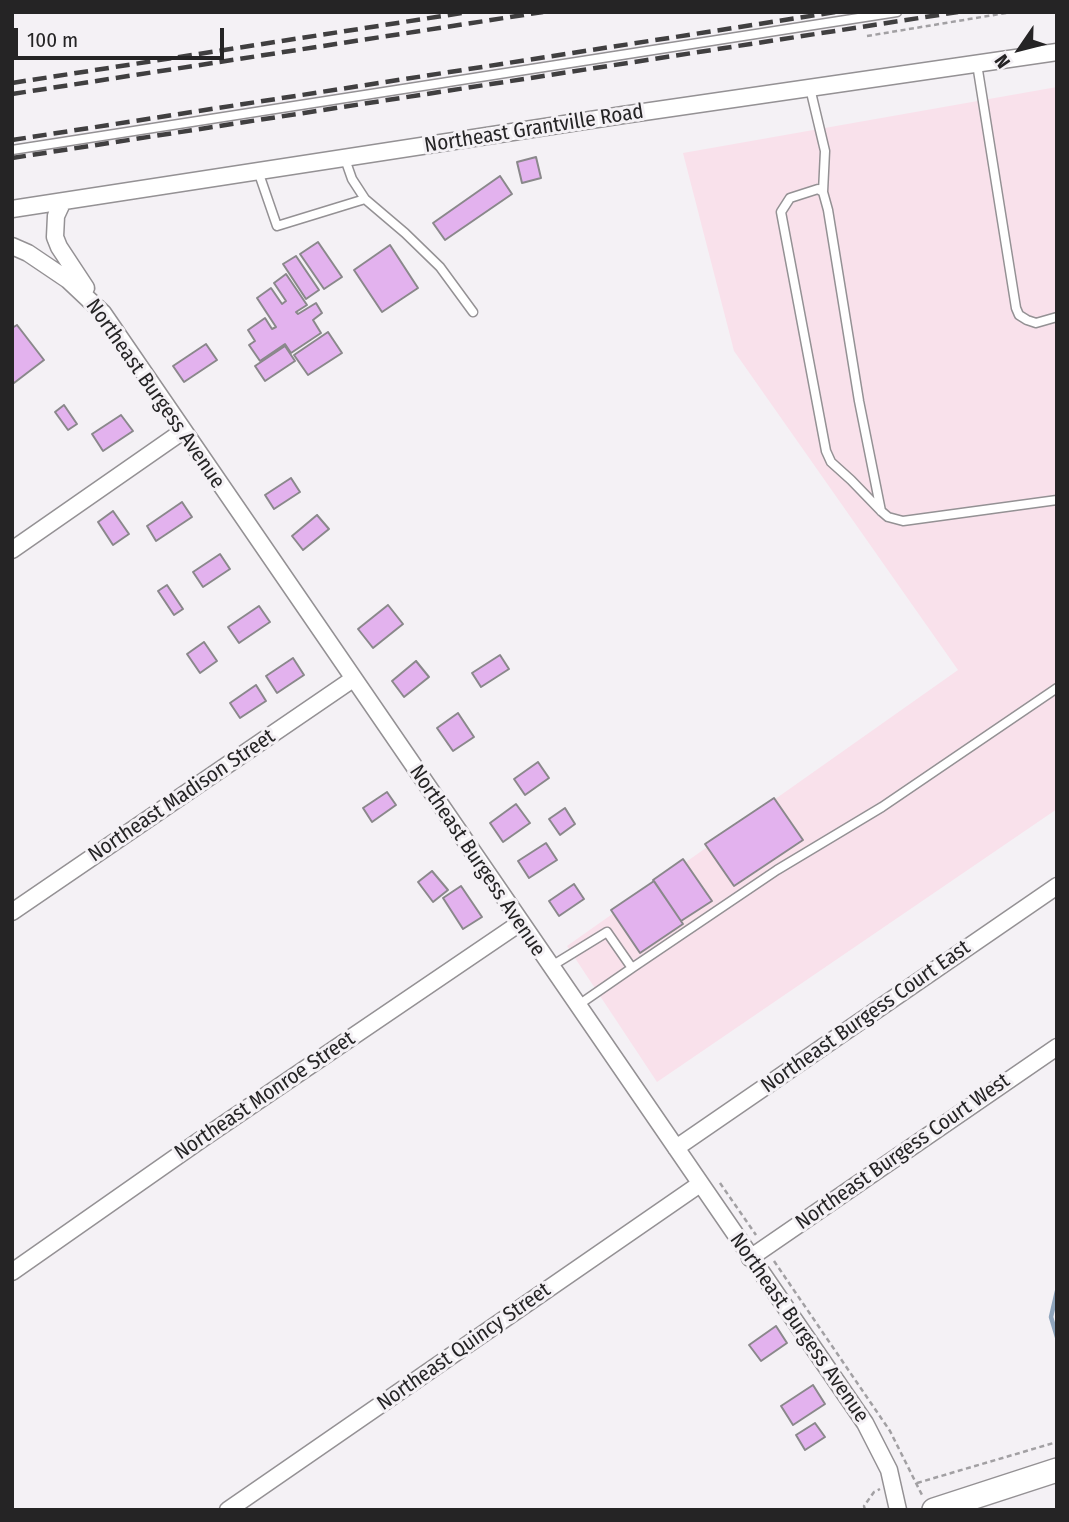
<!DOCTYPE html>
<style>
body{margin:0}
#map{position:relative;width:1069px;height:1522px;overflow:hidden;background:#f4f1f5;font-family:"Fira Sans Condensed",sans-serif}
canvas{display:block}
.frame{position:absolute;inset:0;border:14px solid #252425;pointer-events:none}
.north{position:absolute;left:985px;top:14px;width:70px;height:70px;-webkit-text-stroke:5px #f4f1f5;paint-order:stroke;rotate:235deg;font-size:19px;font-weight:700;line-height:28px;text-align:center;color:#252425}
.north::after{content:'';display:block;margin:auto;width:24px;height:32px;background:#252425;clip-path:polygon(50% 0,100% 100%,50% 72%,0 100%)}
.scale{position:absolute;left:14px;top:28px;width:210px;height:32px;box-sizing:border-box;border:4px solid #252425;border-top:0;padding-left:9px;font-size:21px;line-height:24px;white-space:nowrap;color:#252425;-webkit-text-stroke:5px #f4f1f5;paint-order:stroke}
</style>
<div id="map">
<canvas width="1069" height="1522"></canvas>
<div class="frame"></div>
<div class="north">N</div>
<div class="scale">100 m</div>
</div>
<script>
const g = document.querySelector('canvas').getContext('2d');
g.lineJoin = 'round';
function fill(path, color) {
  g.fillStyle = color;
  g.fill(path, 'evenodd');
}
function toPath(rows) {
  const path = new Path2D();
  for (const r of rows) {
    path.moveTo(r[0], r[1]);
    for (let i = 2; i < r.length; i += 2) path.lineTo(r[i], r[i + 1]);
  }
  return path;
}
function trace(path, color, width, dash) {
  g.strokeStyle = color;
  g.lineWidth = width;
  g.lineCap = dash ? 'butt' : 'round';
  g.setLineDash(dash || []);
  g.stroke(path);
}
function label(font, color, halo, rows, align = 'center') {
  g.font = font + ' "Fira Sans Condensed",sans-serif';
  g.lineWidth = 6;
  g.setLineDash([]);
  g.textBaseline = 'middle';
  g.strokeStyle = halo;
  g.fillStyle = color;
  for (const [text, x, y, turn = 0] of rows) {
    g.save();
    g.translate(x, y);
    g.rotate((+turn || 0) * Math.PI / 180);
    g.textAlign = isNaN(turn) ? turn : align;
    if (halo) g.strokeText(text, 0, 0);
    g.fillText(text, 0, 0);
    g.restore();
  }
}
fill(toPath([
 [1057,87,1057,809,657,1082,567,946,958,670,734,351,683,153]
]), '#f9e1eb');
trace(toPath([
 [1057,1291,1051,1317,1057,1337]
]), '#8fa5bd', 4.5);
const building = toPath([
 [536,157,541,178,522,183,517,162,536,157],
 [500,176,512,194,445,240,433,223,500,176],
 [318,242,342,277,324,289,300,254,318,242],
 [390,245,418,288,382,312,354,270,390,245],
 [296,256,319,290,306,299,283,264,296,256],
 [286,274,307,305,296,312,298,314,316,303,322,313,313,320,321,333,291,353,285,344,260,361,249,345,255,341,248,330,265,318,272,329,276,327,257,298,271,288,282,304,286,301,274,283,286,274],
 [17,325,44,360,14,383,12,380,12,328,17,325],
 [328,332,342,353,308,375,294,355,328,332],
 [206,344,217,360,184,382,173,366,206,344],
 [285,346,295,361,265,381,255,366,285,346],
 [64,405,77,424,68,430,55,412,64,405],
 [121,415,133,431,103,451,92,434,121,415],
 [291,478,300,492,274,509,265,495,291,478],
 [182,502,192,517,156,541,147,526,182,502],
 [113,511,129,534,113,545,98,522,113,511],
 [317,515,329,529,303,550,292,536,317,515],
 [220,554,230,569,203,587,193,572,220,554],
 [167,585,183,609,174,615,158,591,167,585],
 [388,605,403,624,373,648,358,629,388,605],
 [259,606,270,622,239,643,228,627,259,606],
 [204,642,217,661,200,673,187,654,204,642],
 [500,655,509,669,481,687,472,673,500,655],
 [293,658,304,675,277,693,266,676,293,658],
 [416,661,429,677,404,697,392,681,416,661],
 [256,685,266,701,240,718,230,703,256,685],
 [458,713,474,737,453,751,437,728,458,713],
 [538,762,549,778,525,795,514,779,538,762],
 [387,792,396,805,372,822,363,808,387,792],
 [774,798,803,840,734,886,705,844,774,798],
 [516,804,530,823,503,842,490,823,516,804],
 [565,808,575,824,560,835,549,819,565,808],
 [546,843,557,860,529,878,518,861,546,843],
 [683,859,712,901,681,921,653,880,683,859],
 [432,871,448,890,433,902,418,882,432,871],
 [654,881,683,924,640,953,611,910,654,881],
 [574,884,584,899,559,916,549,901,574,884],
 [461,886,482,917,463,929,443,898,461,886],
 [776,1326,787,1343,761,1361,749,1345,776,1326],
 [813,1385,825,1404,793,1425,781,1406,813,1385],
 [815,1423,825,1437,805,1450,796,1435,815,1423]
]);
fill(building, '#e3b2ee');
trace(building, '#8a888b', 2);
const lane = toPath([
 [977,64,1016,308,1019,315,1027,320,1036,323,1057,317],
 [810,88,825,151,823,192],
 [12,150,897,12],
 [345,159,352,179,365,199,405,233,440,267,473,312],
 [258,171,277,226,365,199],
 [881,511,859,401,828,210,823,192,818,189,790,198,781,212,826,451,831,462,851,480,881,511,888,517,903,521,1057,500],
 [550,967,607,932,632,968,577,1006],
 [632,968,777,870,882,807,1057,688]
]);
const street = toPath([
 [63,201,56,216,55,237,59,247,86,288],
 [12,209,623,115,1057,52],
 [12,246,28,253,68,280,103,313,865,1423,889,1470,898,1510],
 [12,550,183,431],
 [12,912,353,679],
 [676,1148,1057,886],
 [750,1258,1057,1047],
 [12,1272,199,1141,520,923],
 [228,1510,700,1184]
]);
const secondary = toPath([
 [934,1510,1057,1470]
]);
trace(lane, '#949194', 11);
trace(street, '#949194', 19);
trace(secondary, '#949194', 26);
trace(toPath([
 [867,36,1012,12],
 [720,1183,756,1235],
 [774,1261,890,1431,923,1497],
 [917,1483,1057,1442],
 [865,1510,864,1506,874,1492,880,1489]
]), '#a2a0a3', 2.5, [5, 3.5]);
trace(lane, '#fff', 8);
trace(street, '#fff', 16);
trace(secondary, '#fff', 23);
trace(toPath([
 [12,83,468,12],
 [12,94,543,12],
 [12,140,836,12],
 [12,158,958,12]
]), '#403f40', 4.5, [14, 7]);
label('21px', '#252425', '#f4f1f5', [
 ["Northeast Grantville Road",534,129,-9],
 ["Northeast Burgess Avenue",155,394,55],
 ["Northeast Madison Street",182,796,-34],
 ["Northeast Burgess Avenue",477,861,56],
 ["Northeast Burgess Court East",866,1017,-35],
 ["Northeast Monroe Street",265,1096,-34],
 ["Northeast Burgess Court West",903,1152,-35],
 ["Northeast Burgess Avenue",799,1328,55],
 ["Northeast Quincy Street",464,1347,-35]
]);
</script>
